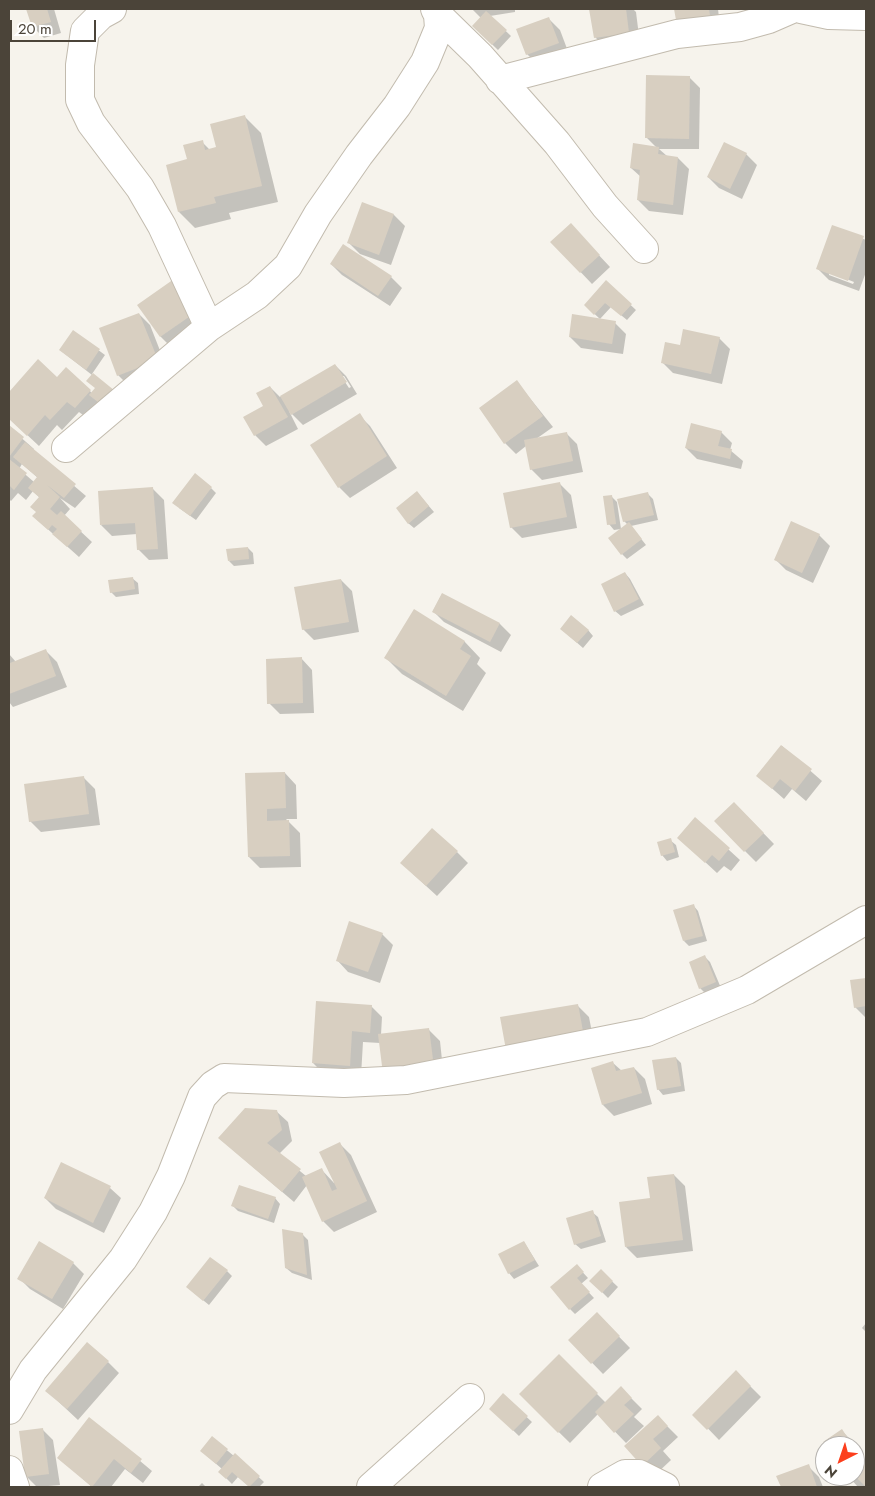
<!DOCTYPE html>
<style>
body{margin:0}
#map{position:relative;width:875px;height:1496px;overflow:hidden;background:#f6f3ec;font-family:Jost,sans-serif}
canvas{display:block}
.frame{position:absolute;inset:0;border:10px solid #4b4439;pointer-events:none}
.north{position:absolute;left:815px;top:1436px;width:50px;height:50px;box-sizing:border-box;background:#fff;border:1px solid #b7b4b0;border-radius:50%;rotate:221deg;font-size:14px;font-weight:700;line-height:20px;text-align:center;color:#4b4439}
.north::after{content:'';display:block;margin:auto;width:18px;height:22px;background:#fc3f1d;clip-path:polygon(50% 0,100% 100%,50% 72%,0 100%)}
.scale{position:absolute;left:10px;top:20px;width:86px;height:22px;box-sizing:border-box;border:2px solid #4b4439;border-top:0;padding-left:6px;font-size:15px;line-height:18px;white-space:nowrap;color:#4b4439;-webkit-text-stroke:4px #fff;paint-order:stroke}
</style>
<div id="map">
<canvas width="875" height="1496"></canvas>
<div class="frame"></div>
<div class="north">N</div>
<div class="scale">20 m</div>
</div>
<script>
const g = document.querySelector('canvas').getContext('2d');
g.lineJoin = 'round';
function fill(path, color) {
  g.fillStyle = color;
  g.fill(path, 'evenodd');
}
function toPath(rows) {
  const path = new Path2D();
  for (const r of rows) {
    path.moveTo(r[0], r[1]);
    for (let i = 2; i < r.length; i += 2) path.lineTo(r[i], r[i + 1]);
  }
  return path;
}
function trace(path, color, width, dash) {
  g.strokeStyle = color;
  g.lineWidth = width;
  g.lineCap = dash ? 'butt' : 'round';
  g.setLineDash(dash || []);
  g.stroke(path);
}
fill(toPath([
 [28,9,54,9,61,33,44,38,33,27],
 [472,9,515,9,515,12,490,16,511,36,498,50,473,26,481,18],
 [590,9,633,9,636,12,640,44,606,48,595,37],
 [675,9,718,9,720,26,688,30,677,19],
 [549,19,560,30,569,54,538,65,527,54],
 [689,77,700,88,699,149,659,149,667,156,678,158,689,169,683,215,649,211,638,200,641,177,631,168,656,147,646,137],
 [245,117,261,133,278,202,229,213,231,219,195,228,179,212,188,160,202,142,210,150,217,148],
 [725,144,746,154,757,165,742,199,719,188,708,177],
 [363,204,394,215,405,226,391,265,360,254,349,243],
 [833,226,866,240,866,272,859,291,829,280,817,268],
 [829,272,854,282,853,284,829,275],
 [581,236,610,267,592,284,552,242],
 [331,264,391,277,402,288,390,306,342,275],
 [606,282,636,310,627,320,611,307,600,319,585,305],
 [184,292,206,324,172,348,161,337,139,305],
 [139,314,150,325,168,371,129,386,118,375],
 [615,323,626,334,623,354,581,348,570,337],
 [74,332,105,355,92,374,119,396,87,418,79,412,62,430,57,425,39,446,9,418,9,394,39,361,57,379,66,369,92,393,96,388,92,375,60,350],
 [719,338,730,349,722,384,673,373,662,362,681,347],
 [335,365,346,376,357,394,303,425,289,411,298,429,266,446,255,435,270,387,280,397],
 [341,376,344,376,351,387,349,388],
 [517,382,553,427,536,439,566,433,577,444,583,472,542,480,531,469,526,446,516,454,505,443],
 [359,415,370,426,397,468,350,498,339,487,312,445],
 [9,427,34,449,33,451,86,496,75,508,60,498,70,509,64,516,92,542,79,557,33,516,37,513,40,498,33,491,26,500,18,493,11,501,9,499],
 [22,464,38,478,34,482,19,469],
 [721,432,732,443,730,450,743,461,741,469,697,459,686,448],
 [560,484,571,495,577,528,522,538,511,527],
 [211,488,216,493,196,520,179,508],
 [153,489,164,500,168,559,149,560,138,549,137,534,112,536,101,525],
 [648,494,653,499,658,520,631,526,646,545,627,559,622,554,628,525,624,521],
 [612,497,617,502,621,529,614,530,609,524],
 [422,498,434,512,414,528,408,523],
 [819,535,830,546,813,583,786,570,775,559],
 [248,548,253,553,254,564,234,566,229,561],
 [625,573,630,579,644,605,621,616,615,611],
 [132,578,138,583,139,594,116,597,111,592],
 [341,580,352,591,359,632,314,640,303,629],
 [442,594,500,624,511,635,501,652,444,622,433,611],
 [588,630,593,636,583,648,567,634],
 [464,641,480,658,477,664,486,673,463,711,402,674,386,658],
 [46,651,57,662,67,687,13,707,9,702,9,654,16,662],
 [301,658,312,670,314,713,280,714,269,703],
 [782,746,822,781,806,801,792,789,784,799,758,776],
 [285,773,296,785,297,819,286,819,300,833,301,867,260,868,249,857,246,774],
 [84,778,95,789,100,825,41,832,30,821],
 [734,803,774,844,756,862,745,851],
 [695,819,740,860,731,871,724,866,717,873,690,848],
 [670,840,676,845,679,857,667,861,662,855],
 [457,852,468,863,437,896,413,874],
 [693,905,698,911,707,941,689,946,684,941],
 [382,934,393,945,380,983,348,972,337,960],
 [705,957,710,962,721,988,706,994,700,988,690,963],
 [866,980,866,1018,855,1007,852,981],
 [371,1006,382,1017,381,1035,429,1030,440,1041,444,1079,380,1043,363,1042,361,1076,324,1074,313,1063],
 [578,1006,589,1017,595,1048,518,1061],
 [676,1058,681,1063,685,1091,663,1095,658,1089],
 [613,1063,622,1071,634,1068,645,1079,652,1104,614,1116,603,1105],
 [276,1111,288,1122,292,1141,279,1154,306,1176,321,1169,334,1183,340,1144,351,1155,377,1212,334,1232,323,1221,307,1185,294,1202,219,1138],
 [674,1175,685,1186,693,1251,637,1258,626,1247,651,1199],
 [110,1188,121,1198,104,1233,56,1209,45,1198],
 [275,1198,280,1204,274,1223,238,1211,233,1206],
 [592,1212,598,1217,606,1242,581,1249,575,1244],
 [303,1235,308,1240,312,1280,292,1273,286,1268],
 [524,1242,539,1266,514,1279,509,1273],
 [73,1263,84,1274,63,1309,30,1289,19,1278],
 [577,1266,588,1278,581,1284,594,1298,575,1314,570,1309],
 [227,1271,232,1276,209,1305,193,1292],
 [601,1271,618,1287,608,1298,591,1281],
 [597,1314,630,1348,603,1374,570,1340],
 [866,1323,866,1332,862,1328],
 [559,1356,606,1403,621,1388,642,1409,634,1417,644,1426,626,1443,598,1414,570,1443,520,1394],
 [108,1362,119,1373,78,1420,47,1391],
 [736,1372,761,1397,719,1440,694,1414],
 [503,1395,532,1422,519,1436,491,1409],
 [658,1417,678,1437,663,1451,671,1460,654,1476,626,1446],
 [90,1419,152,1471,143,1483,125,1469,111,1487,92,1487,59,1458],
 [42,1429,53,1440,60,1485,37,1487,27,1477],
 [842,1431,853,1442,866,1462,866,1487,858,1487,848,1476,855,1476,855,1446,827,1446],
 [212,1438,234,1456,235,1455,264,1482,259,1487,250,1487,238,1477,232,1484,220,1472,222,1469,207,1456],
 [808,1466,819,1477,823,1487,782,1487,778,1477],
 [202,1483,206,1487,198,1487]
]), '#0003');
fill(toPath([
 [26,9,47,9,51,22,32,27],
 [589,9,626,9,629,33,594,38],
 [674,9,709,9,710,16,676,20],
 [486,11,507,30,492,45,472,26],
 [549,17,559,43,526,55,516,29],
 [646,75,690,76,689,139,645,138],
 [245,115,262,186,214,197,216,203,178,212,166,165,187,159,183,145,203,140,205,150,216,147,210,124],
 [724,142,747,153,730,189,707,177],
 [633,143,659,147,658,154,678,157,673,205,637,200,640,170,630,168],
 [362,202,394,214,379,255,347,243],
 [571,223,600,255,580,273,550,242],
 [832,225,864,236,848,281,816,269],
 [343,244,392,276,378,296,330,264],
 [174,279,196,312,160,337,137,305],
 [606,280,632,304,621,316,605,303,594,315,584,305],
 [139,313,158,360,117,376,99,328],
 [572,314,616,321,612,344,569,337],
 [683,329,720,337,711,374,661,363,665,342,680,345],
 [73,330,100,349,86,370,59,350],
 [38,359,57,377,66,367,91,390,75,408,67,402,50,420,45,415,27,436,9,419,9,392],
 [335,364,347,382,291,415,280,396],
 [93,373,120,395,108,410,89,395,95,388,86,381],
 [517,380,543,416,504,444,479,408],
 [270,386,288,417,254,436,243,417,263,406,256,393],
 [360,413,387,456,338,488,310,445],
 [691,423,722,431,718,446,732,449,730,459,685,448],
 [9,425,24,437,9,457],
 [567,432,573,461,530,470,524,440],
 [25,442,76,484,64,498,47,485,60,497,50,509,57,515,61,511,82,531,67,547,52,534,57,529,52,525,48,530,32,516,36,512,30,507,39,497,28,488,37,477,13,457],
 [9,459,27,473,14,490,9,485],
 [195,473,212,487,190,516,172,503],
 [560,482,567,517,510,528,503,493],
 [153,487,158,549,137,550,135,523,100,525,98,491],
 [417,491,429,506,408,524,396,508],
 [648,492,654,515,623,522,617,499],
 [612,495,616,524,607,525,603,496],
 [791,521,820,534,802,573,774,560],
 [629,522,642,539,621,555,608,538],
 [248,547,249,559,228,561,226,549],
 [625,572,639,599,614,612,601,584],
 [133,577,135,589,110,593,108,580],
 [341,579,349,622,302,630,294,587],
 [442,593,500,623,490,642,432,612],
 [414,609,465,641,460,649,471,656,446,696,384,658],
 [571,615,589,630,577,643,560,629],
 [46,649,56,676,9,694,9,660,10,663],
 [302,657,303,703,267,704,266,659],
 [781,745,812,769,795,791,780,779,772,789,756,776],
 [285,772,286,808,267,809,267,821,289,820,290,856,248,857,245,773],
 [84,776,89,814,29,822,24,784],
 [734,802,764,833,744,852,714,821],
 [695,817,730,848,719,861,712,855,705,863,677,838],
 [432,828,458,851,426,886,400,863],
 [671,838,675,852,661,856,657,842],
 [694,904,703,936,683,941,673,910],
 [349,921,383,933,368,972,336,961],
 [705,955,716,982,699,989,689,962],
 [866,978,866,1006,854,1008,850,980],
 [316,1001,372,1005,370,1033,352,1031,350,1066,312,1063],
 [578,1004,584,1037,506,1050,500,1017],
 [429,1028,434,1068,383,1074,378,1034],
 [676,1057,681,1086,657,1090,652,1060],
 [613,1061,616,1071,634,1067,642,1093,602,1105,591,1068],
 [245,1108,277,1110,282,1130,267,1143,301,1169,282,1192,218,1138],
 [340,1142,367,1201,322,1222,302,1177,322,1168,332,1191,337,1189,319,1152],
 [61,1162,111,1186,93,1223,44,1198],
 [674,1174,683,1240,625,1247,619,1202,650,1198,647,1177],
 [239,1185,276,1197,268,1219,231,1206],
 [593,1210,601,1236,574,1245,566,1218],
 [282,1229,303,1233,307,1275,285,1268],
 [39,1241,74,1262,52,1299,17,1279],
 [524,1241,535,1260,508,1274,498,1254],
 [210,1257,228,1270,203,1301,186,1287],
 [577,1264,584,1272,577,1278,590,1292,569,1310,550,1287],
 [601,1269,613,1281,602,1293,589,1281],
 [597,1312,620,1336,591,1364,568,1340],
 [87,1342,109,1361,67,1409,45,1391],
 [559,1354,598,1393,558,1433,519,1394],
 [736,1370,751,1386,707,1430,692,1415],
 [621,1386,632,1398,624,1405,634,1414,614,1433,595,1412],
 [503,1393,528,1416,513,1431,489,1409],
 [658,1415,668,1426,653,1439,661,1448,642,1466,624,1446],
 [89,1417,142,1459,131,1473,114,1459,92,1487,57,1458],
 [43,1428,49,1474,25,1477,19,1431],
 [842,1429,853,1446,826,1446,823,1442],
 [212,1436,228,1449,216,1464,200,1451],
 [855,1448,866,1465,866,1487,855,1476],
 [235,1453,260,1476,249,1487,232,1472,226,1479,218,1472],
 [809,1464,817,1487,781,1487,776,1476]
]), '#d8cfc1');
const minor = toPath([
 [112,9,101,15,85,31,80,65,80,100,91,123,140,188,162,226,209,327],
 [801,9,829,15,866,16],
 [438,15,480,56,557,143,605,206,644,249],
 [500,80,677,34,740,27,769,19,792,9],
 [66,448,209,327,257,295,288,266,318,214,359,155,397,106,425,62,439,28,438,15,435,9],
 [9,1410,33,1370,123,1259,153,1212,171,1176,202,1097,213,1085,224,1078,344,1083,406,1080,647,1032,747,990,866,920],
 [9,1470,15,1487],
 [371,1487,470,1398],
 [602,1487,625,1474,639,1474,665,1487]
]);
trace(minor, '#c2bbae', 30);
trace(minor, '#fff', 28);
</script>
